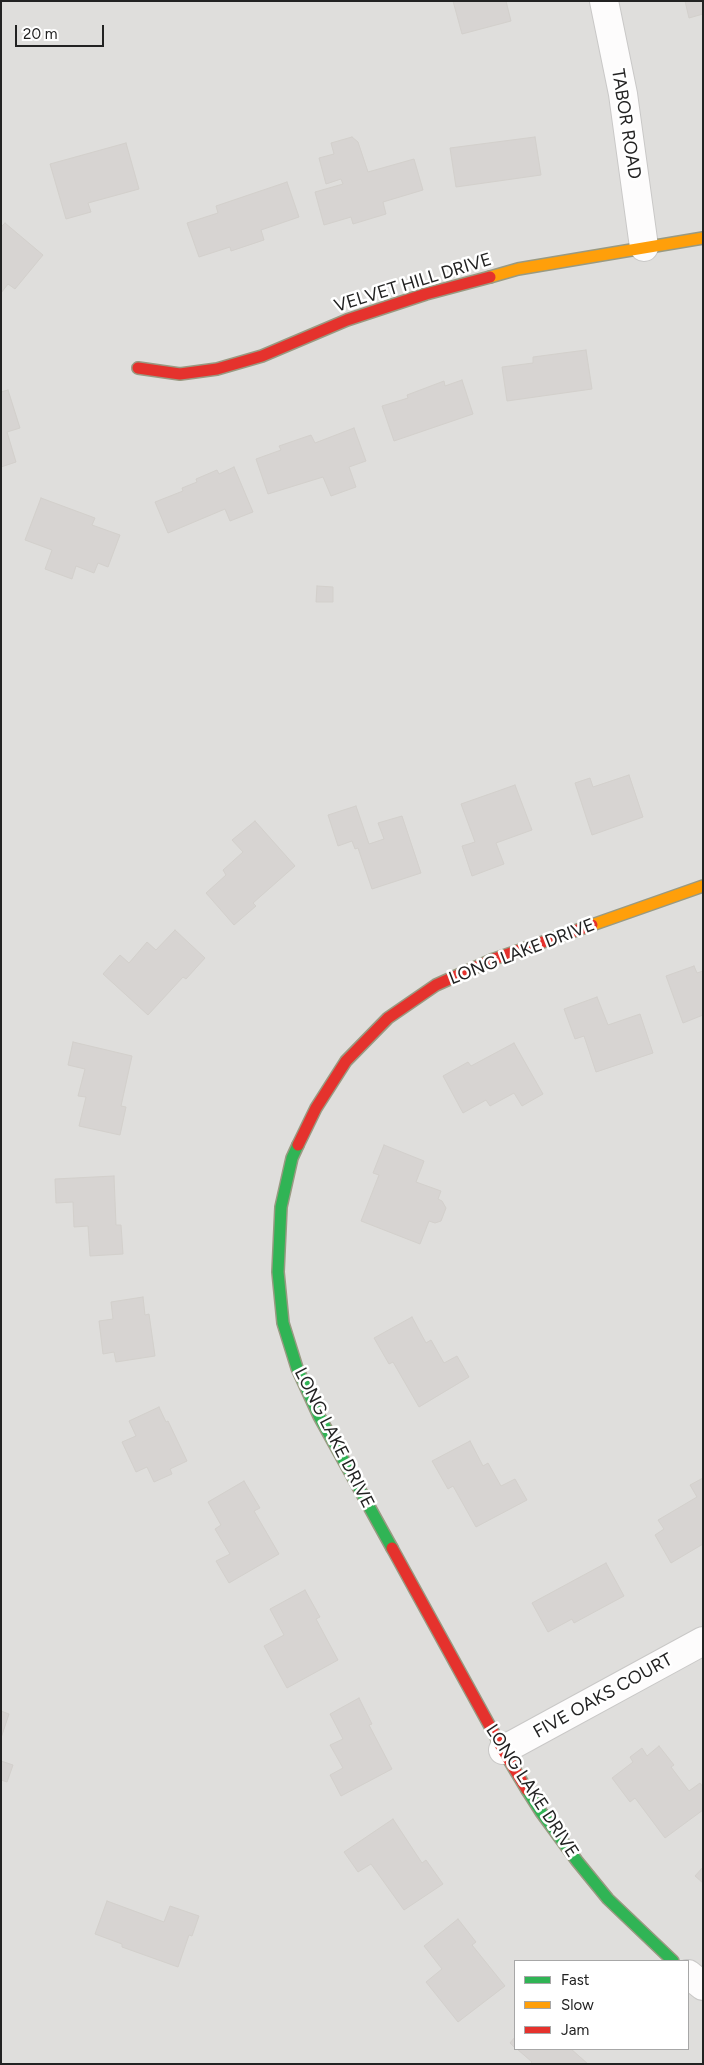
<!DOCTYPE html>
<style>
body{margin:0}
#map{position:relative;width:704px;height:2065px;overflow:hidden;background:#f0eeeb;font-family:Figtree,sans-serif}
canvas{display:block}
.frame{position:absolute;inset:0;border:2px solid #222;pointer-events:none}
.legend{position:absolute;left:514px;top:1960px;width:175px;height:90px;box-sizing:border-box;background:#fff;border:1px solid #a7a7a7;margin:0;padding:6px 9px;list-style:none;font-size:15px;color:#222}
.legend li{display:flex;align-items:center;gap:10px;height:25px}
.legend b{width:25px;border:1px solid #a7a7a7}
.scale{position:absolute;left:15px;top:25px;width:89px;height:22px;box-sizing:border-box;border:2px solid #222;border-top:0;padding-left:6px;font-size:15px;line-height:18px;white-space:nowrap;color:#222;-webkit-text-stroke:4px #fff;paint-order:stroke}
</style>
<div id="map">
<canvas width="704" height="2065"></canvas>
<div class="frame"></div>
<ul class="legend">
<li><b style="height:6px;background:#30b455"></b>Fast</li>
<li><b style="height:6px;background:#ff9f0a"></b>Slow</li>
<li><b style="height:6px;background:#e5322d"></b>Jam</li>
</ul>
<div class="scale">20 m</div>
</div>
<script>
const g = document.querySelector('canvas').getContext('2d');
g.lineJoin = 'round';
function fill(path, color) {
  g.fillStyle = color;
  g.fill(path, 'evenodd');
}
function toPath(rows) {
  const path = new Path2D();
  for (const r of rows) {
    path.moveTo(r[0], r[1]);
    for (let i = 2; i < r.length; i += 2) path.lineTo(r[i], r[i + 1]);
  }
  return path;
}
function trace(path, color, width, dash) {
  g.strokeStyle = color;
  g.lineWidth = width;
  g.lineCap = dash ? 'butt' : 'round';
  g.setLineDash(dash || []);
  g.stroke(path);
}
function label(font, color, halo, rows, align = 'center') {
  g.font = font + ' Figtree,sans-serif';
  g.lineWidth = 5;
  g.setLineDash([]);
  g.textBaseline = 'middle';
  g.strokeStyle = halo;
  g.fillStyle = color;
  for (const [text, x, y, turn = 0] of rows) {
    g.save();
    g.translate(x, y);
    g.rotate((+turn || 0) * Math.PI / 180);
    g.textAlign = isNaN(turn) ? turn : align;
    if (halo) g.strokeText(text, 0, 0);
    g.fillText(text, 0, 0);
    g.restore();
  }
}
fill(toPath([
 [1,1,703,1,703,2064,1,2064],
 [515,1961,688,1961,688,2049,515,2049]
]), '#dfdedc');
const building = toPath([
 [453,1,506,1,511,21,462,34,453,1],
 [685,1,703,1,703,14,689,18,685,1],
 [352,137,358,142,368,172,414,159,423,190,383,202,386,214,353,224,351,217,324,225,315,192,343,184,341,179,326,184,319,158,334,154,331,143,352,137],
 [535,137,541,175,456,187,450,148,535,137],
 [126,143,139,189,88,203,91,212,66,219,50,164,126,143],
 [287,182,299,217,261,230,264,240,231,251,230,247,199,257,187,223,218,213,216,206,287,182],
 [5,223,43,255,15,289,8,284,1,293,1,227,5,223],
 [586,350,592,389,507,401,502,367,533,363,533,357,586,350],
 [462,380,473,414,394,441,382,406,408,398,407,395,444,381,445,386,462,380],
 [8,390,20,428,7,432,16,462,1,467,1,392,8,390],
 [354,428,366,461,349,467,356,487,331,496,323,477,268,494,256,459,281,450,279,446,311,435,315,443,354,428],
 [234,467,253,512,230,521,225,509,168,533,155,502,183,491,182,488,197,482,196,479,217,470,219,474,234,467],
 [41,498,95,518,92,525,120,535,108,567,98,563,94,573,76,566,72,579,45,569,52,550,25,540,41,498],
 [317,586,333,587,333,602,316,602,317,586],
 [629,775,643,817,592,835,575,783,590,778,593,787,629,775],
 [515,785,532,830,496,843,504,864,472,876,462,846,475,842,461,804,515,785],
 [356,806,369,844,384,839,378,823,402,816,421,873,372,889,358,848,355,849,352,841,338,846,328,815,356,806],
 [255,821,295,866,253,903,256,906,234,925,206,893,226,875,223,870,243,852,232,840,255,821],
 [175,930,205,958,186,979,183,977,148,1015,103,974,120,955,129,963,147,942,156,950,175,930],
 [694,966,697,973,703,971,703,1015,683,1023,666,976,694,966],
 [597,997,608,1025,640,1014,653,1053,596,1072,584,1036,575,1039,564,1009,597,997],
 [73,1042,132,1056,121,1106,126,1107,120,1135,79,1126,86,1097,78,1096,85,1069,68,1065,73,1042],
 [514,1043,543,1094,522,1106,514,1093,490,1106,486,1100,463,1113,443,1076,468,1062,471,1066,514,1043],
 [384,1145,424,1161,416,1182,441,1191,438,1199,442,1201,446,1208,441,1221,435,1223,429,1221,420,1244,361,1221,379,1175,373,1173,384,1145],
 [114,1176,116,1225,121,1225,123,1254,90,1256,88,1226,74,1227,73,1202,56,1203,55,1179,114,1176],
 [143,1297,145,1315,149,1314,155,1356,116,1362,114,1352,103,1354,99,1321,113,1319,111,1302,143,1297],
 [412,1317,426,1343,431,1340,444,1363,457,1356,469,1377,419,1407,393,1362,389,1364,374,1338,412,1317],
 [159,1407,166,1422,168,1421,187,1461,170,1469,172,1474,154,1482,147,1467,136,1472,122,1442,136,1436,129,1421,159,1407],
 [470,1441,483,1466,488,1463,501,1486,515,1479,527,1500,476,1527,453,1486,448,1489,432,1461,470,1441],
 [703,1478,703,1544,671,1563,655,1535,664,1529,658,1520,697,1497,690,1485,703,1478],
 [244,1481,260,1508,254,1511,279,1554,229,1583,216,1561,230,1554,215,1529,221,1525,208,1502,244,1481],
 [606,1563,624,1596,574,1623,572,1619,548,1632,532,1603,606,1563],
 [305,1590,320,1617,316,1619,338,1660,287,1688,264,1646,284,1635,270,1609,305,1590],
 [359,1698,372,1724,369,1725,392,1769,341,1796,330,1775,343,1768,330,1745,343,1739,330,1714,359,1698],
 [1,1711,9,1714,1,1738,1,1711],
 [659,1746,674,1765,671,1767,689,1791,700,1783,703,1787,703,1810,665,1838,635,1798,630,1802,612,1778,633,1762,630,1757,642,1748,647,1756,659,1746],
 [1,1761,13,1765,7,1782,1,1780,1,1761],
 [393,1819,422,1863,426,1860,443,1884,404,1910,371,1864,358,1872,344,1852,393,1819],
 [703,1867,703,1883,695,1876,703,1867],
 [107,1901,164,1922,170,1906,199,1916,192,1936,189,1935,178,1967,122,1947,122,1944,95,1934,107,1901],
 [458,1919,476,1942,472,1945,505,1986,458,2022,426,1982,442,1969,424,1946,458,1919],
 [515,2037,515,2048,510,2043,515,2037],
 [517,2049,571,2049,588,2064,530,2064,532,2062,517,2049]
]);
fill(building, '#d7d4d2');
trace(building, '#d3d0cc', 1);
const street = toPath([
 [604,1,623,94,644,247],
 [503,1750,703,1641],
 [688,1974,703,1986]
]);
const fast = toPath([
 [298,1145,292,1158,281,1207,278,1272,283,1323,297,1368,319,1416,392,1548],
 [527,1790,541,1812,577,1861,608,1899,673,1961]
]);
const slow = toPath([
 [490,277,518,269,703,238],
 [592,925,703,886]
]);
const jam = toPath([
 [138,368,180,374,217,369,262,356,347,320,426,294,490,277],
 [298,1145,316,1108,346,1061,388,1018,436,985,494,959,592,925],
 [392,1548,503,1750,527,1790]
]);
trace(street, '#c9c8c7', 30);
trace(fast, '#999a82', 14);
trace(slow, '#999a82', 14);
trace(jam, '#999a82', 14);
trace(street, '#fdfcfc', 28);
trace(fast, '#30b455', 11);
trace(slow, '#ff9f0a', 11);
trace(jam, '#e5322d', 11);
label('18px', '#222', '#fff', [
 ["TABOR ROAD",626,124,81],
 ["VELVET HILL DRIVE",413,283,-17],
 ["LONG LAKE DRIVE",522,952,-21],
 ["LONG LAKE DRIVE",334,1438,63],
 ["FIVE OAKS COURT",603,1696,-29],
 ["LONG LAKE DRIVE",532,1791,57]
]);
</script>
